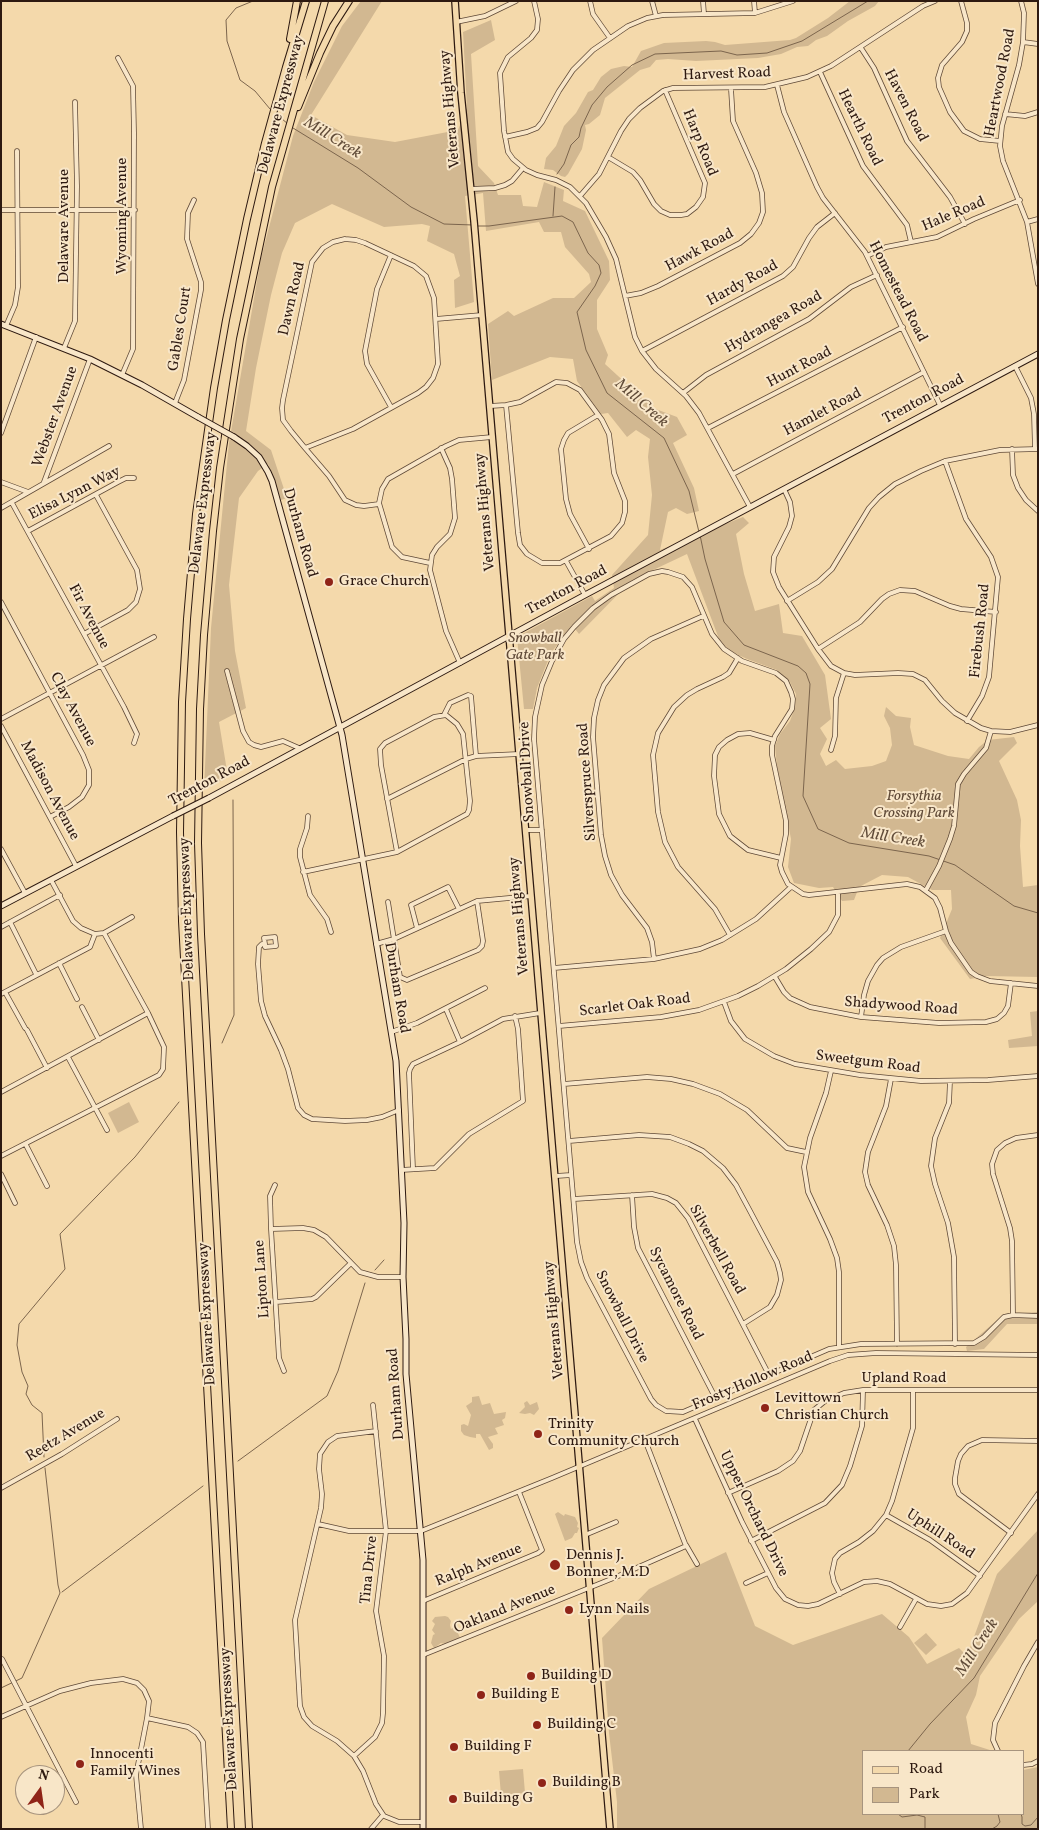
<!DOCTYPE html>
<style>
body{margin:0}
#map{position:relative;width:1039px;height:1830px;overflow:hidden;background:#f4d9ab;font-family:Vollkorn,serif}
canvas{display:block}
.frame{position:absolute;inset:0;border:2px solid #2d1910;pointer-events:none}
.legend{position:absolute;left:862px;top:1750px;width:162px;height:65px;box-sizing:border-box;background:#f8e6c8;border:1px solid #a7947e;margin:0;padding:6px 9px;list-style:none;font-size:15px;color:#2d1910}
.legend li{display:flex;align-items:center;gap:10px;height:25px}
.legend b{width:25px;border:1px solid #a7947e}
.north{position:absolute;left:15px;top:1765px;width:50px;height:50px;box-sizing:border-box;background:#f8e6c8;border:1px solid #a7947e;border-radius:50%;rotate:14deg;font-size:14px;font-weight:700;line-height:20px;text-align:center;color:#2d1910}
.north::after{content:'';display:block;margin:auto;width:18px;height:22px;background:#8f2418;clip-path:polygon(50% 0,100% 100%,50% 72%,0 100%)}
</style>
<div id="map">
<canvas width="1039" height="1830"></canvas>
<div class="frame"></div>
<ul class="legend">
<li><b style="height:6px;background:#f4d9ab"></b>Road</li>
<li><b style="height:14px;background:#d2b891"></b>Park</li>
</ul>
<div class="north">N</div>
</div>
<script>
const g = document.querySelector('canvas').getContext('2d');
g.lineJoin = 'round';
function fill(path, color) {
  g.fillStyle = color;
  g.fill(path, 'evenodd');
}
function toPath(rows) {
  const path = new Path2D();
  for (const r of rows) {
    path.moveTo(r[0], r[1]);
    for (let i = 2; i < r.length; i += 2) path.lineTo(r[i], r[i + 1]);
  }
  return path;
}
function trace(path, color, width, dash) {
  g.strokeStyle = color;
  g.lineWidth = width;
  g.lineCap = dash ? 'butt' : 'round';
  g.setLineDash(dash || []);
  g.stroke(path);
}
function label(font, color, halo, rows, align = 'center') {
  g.font = font + ' Vollkorn,serif';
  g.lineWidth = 4;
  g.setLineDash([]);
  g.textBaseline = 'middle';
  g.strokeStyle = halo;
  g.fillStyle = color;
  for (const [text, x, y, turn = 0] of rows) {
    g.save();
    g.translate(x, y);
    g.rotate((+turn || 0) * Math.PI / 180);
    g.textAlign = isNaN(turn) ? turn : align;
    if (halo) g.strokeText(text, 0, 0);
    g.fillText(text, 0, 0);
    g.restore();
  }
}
fill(toPath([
 [361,1,382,1,311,115,347,135,395,142,458,130,467,108,463,32,491,20,495,40,471,54,478,166,494,183,498,195,521,195,523,206,537,207,544,182,564,190,563,201,585,211,609,261,610,280,597,300,597,329,608,355,605,364,653,408,677,417,687,435,673,443,694,488,699,511,687,514,676,508,668,512,660,550,743,517,749,523,736,534,744,574,755,611,779,604,783,633,802,636,825,675,831,719,820,728,827,739,820,754,826,766,836,760,845,769,872,766,886,761,892,745,890,728,884,716,886,707,896,716,911,718,910,727,914,745,948,756,969,759,979,747,988,740,1014,737,1017,743,999,761,1017,800,1021,820,1020,846,1023,887,1038,885,1038,977,986,976,970,979,940,938,952,909,951,890,932,890,908,877,882,875,859,887,854,900,842,901,833,887,819,888,794,883,788,867,791,839,777,767,775,746,780,734,790,721,795,707,796,694,790,682,777,670,747,659,730,651,719,639,687,554,632,580,579,634,572,625,551,653,537,688,533,709,524,709,517,637,592,596,595,601,614,588,612,575,648,535,652,495,648,457,650,439,636,430,627,437,608,413,601,414,577,381,573,359,550,357,492,380,488,324,508,311,514,316,553,298,574,298,591,282,589,274,565,247,561,232,544,232,539,222,486,231,483,193,465,196,474,302,455,308,454,280,460,276,454,254,427,241,430,226,422,224,384,227,332,204,295,223,282,253,271,295,256,368,246,431,271,450,287,498,281,500,268,464,258,471,239,498,229,585,235,651,246,708,219,722,228,777,204,790,211,628,229,443,261,258,293,136,314,82,342,26],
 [850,1,879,1,875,6,848,21,827,36,816,40,808,46,797,47,781,54,758,58,696,61,668,59,656,60,650,67,640,70,605,98,600,115,589,124,585,125,586,130,582,149,568,174,565,177,561,176,553,170,544,169,546,158,556,146,564,126,576,113,588,92,593,90,601,77,611,69,624,66,632,67,641,51,664,43,706,41,715,42,725,45,790,40,796,38,828,18],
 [1038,1011,1038,1046,1009,1048,1008,1040,1032,1036,1030,1012],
 [129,1102,139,1122,118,1133,108,1113],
 [1038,1312,1038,1324,1007,1324,984,1349,967,1351,966,1347,1004,1314],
 [479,1396,482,1405,490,1403,494,1414,506,1412,505,1418,502,1420,504,1425,495,1428,498,1434,488,1437,493,1444,493,1448,489,1450,480,1434,476,1434,476,1438,470,1437,464,1435,461,1431,461,1425,464,1424,468,1426,471,1415,466,1406,472,1402,472,1397],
 [527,1401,530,1405,537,1402,539,1409,534,1415,530,1413,525,1414,519,1413,525,1407,524,1403],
 [558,1512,564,1516,565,1514,575,1517,578,1523,577,1527,579,1528,577,1533,575,1533,572,1538,565,1541,555,1514],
 [1038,1530,1038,1601,1019,1619,980,1676,976,1695,966,1717,971,1744,993,1751,863,1751,863,1814,1023,1814,1023,1770,1038,1767,1038,1829,617,1829,617,1802,609,1733,602,1638,649,1589,726,1552,755,1626,793,1645,882,1614,909,1637,927,1664,959,1648,967,1656,997,1574],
 [445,1616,448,1617,451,1621,450,1625,451,1629,455,1626,460,1638,445,1644,441,1643,434,1648,431,1643,433,1635,435,1634,432,1630,435,1624,432,1621,435,1617],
 [926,1633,937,1645,926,1655,914,1643],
 [523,1769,525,1793,501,1795,499,1771]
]), '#d2b891');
trace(toPath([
 [253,1,236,8,226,20,227,41,240,80,255,91,270,109],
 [275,113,288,124],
 [293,128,358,168,411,207,444,224,473,225],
 [557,174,564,164,571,145,579,137,581,128,592,105,607,87,632,65,655,54,721,51,737,55,767,53,802,41,868,1],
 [553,216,555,187],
 [477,226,489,226,562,216,573,222,588,253,599,265,601,273,595,286,577,312,586,350,607,393,664,438,689,491,699,532],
 [700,535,705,559,724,622,744,645,798,666,806,673,810,684,803,796,818,829,849,843,929,856,955,865,1014,906,1038,913],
 [222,1043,234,1015,233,800],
 [375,1270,384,1260],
 [44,1457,42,1413,32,1405,26,1394,28,1386,22,1372,17,1345,19,1324,65,1269,60,1234,135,1157,179,1102],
 [238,1461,327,1396,338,1371,365,1283],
 [62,1592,203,1486],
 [1,1688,22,1678,60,1593,58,1585,45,1468],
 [908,1751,930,1724,974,1678,1038,1573],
 [898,1814,902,1817,917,1815,925,1817,925,1829],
 [1021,1814,1022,1817,1022,1824,1025,1826,1031,1825,1038,1817],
 [992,1829,997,1826,1000,1822,998,1814]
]), '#7c654d', 1);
const minor = toPath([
 [534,1,538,19,537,30,531,38,508,57,500,73,504,131,508,152,513,159,526,170,537,175,556,180,570,187,586,203,606,237,616,259,635,337,642,351,656,369,686,396,699,413,750,507],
 [590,1,593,14,610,38],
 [652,1,656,16],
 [703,1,704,14],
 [754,1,755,13],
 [961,1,967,23,967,31,962,42,942,65,938,78,939,87,950,112,964,131,980,139,1000,141],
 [1021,1,1024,13,1023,42,1019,65,1002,126,1000,146,1003,161,1027,222,1038,284],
 [456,22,485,16,516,1],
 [1023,42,1038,44],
 [861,48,874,68,907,141,950,197,965,224],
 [118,58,133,86,134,133,133,349,122,375],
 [820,72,863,166,907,225,911,242],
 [777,85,784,112,817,187,823,198,865,252,940,405],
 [1005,114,1025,116,1038,112],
 [505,137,527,132,537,128,542,122,559,91,573,70,593,50,628,26,647,18,663,15,755,13,793,1],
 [608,157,633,172,640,180,654,204,661,211,670,215,681,215,687,214,696,207,703,197,705,183,665,90],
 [471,189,495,188,505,185,512,181,523,168],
 [580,196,599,174,621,131,629,119,640,108,663,91,673,88,765,87,807,77,831,66,923,6,935,1],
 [1,210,135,210],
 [1027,222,1038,219],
 [345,239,356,240,365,243,414,266,426,276,434,298,438,364,433,378,426,387,418,393,353,429,305,448,291,431,283,420,282,408,283,400,312,262,323,248,333,242,345,239],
 [867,256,886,247,937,237,974,219,1020,200],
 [625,296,641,293,658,286,740,243,751,234,759,223,763,212,762,193,756,173,733,121,731,89],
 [436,319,482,315],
 [6,326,15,305,18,287,17,151],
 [64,348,75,321,77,186,75,102],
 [642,351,783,276,793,267,809,238,817,227,835,213],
 [1015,366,1031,398,1034,414,1035,449],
 [683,393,706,375,809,319,851,287,877,275],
 [175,403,184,380,201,290,201,282,187,239,188,213,194,200],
 [490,406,506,405,520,402,556,382,567,383,580,390,602,420,609,434,614,473,625,501,625,512,622,523,611,536,560,563,542,563,527,554,520,545,518,533,506,405],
 [391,407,367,364,365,351,377,289,391,255],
 [708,428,903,327],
 [1,433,36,337],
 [305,448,329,476,345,500,356,505,364,506,379,504],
 [441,448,450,468,452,479,455,518,450,534,437,547,432,555,430,570,446,631,460,663],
 [1012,449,1013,475,1018,488,1026,500,1038,511],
 [945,461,966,519,991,557,998,577,989,677,982,696,967,721],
 [733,474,924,372],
 [1,482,28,492],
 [44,482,90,359],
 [784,489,790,502,792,516,789,527,774,557,773,572,779,587,818,649,831,666,844,673,855,675,898,673,913,674,925,680,942,701,955,713,981,728,991,731,1010,732,1038,725],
 [12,503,124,707,137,734,134,743],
 [1,508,109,446],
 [28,531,118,482,126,478,134,478],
 [589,549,570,514,566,499,561,449,564,440,568,433,598,415],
 [566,561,585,595],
 [430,563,402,557,392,547,379,503,382,489,388,479,395,475,446,446,459,440,492,437],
 [787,601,818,582,832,569,869,508,879,497,895,484,921,471,945,461,1000,450,1038,449],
 [1,602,83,755,89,770,89,785,82,797,69,807,50,817],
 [84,634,128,610,136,602,140,589,137,570,96,495],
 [818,649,860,622,882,599,889,594,900,590,915,591,950,606,961,609,996,612],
 [227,671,243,731,249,742,254,745,261,747,283,741,299,748],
 [444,715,450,703,468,695,471,696,476,756],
 [1,719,154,637],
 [1,726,76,866],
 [774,740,750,733,738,734,727,740,719,747,715,755,714,776,719,814,730,836,748,850,781,858],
 [831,750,835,736,836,698,844,673],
 [387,799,466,759,476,756,519,754],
 [308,816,307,828,300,849,300,857,310,895,327,919,331,932],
 [526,830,542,830],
 [1,849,25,893],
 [303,872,397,852,467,814,469,810,470,801,463,734,457,724,446,715,434,717,385,743,380,749,381,765,397,852],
 [51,880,73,921,81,928,95,934,104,933,132,917],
 [926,890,939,866,950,839,954,826,958,784,964,774,986,748,991,731],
 [388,902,400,977,407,980,478,950,482,946,483,941,477,901],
 [10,922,36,974],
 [1,927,60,895],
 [417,928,411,905,448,887,459,909],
 [730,935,715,909,678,867,665,842,658,812,653,755,658,733,674,707,687,695,697,689,723,677,729,673,738,658],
 [265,944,264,938,275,937,276,946,265,947,265,944,262,944,259,947,258,964,261,1001,265,1016,281,1050,288,1069,298,1108,304,1115,312,1119,345,1121,367,1120,382,1117,399,1110],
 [376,944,394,939,477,901,531,896],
 [654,959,652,942,647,928,622,895,611,875,605,856,601,835,593,737,594,718,598,700,604,685,624,658,651,639,703,616],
 [59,963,77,999],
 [554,968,654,959,700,949,722,940,756,919,791,887],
 [775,977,784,992,790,998,810,1007,861,1017,939,1023,986,1022,997,1019,1004,1013,1008,1006,1011,983],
 [1038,986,990,981,977,976,971,972,951,943,946,931,940,908,935,898,920,887,907,884,809,895,803,894,788,884,782,872,780,865,786,834,786,821,772,755,772,746,775,736,792,709,793,699,791,692,786,681,776,673,742,661,724,649,712,634,692,587,683,577,668,572,662,571,649,574,611,595,593,608,574,627,564,639,552,661,542,685,535,717,534,739,577,1242,581,1262,587,1278,651,1399,656,1405,666,1411,683,1412,829,1349,861,1344,974,1343,984,1337,1004,1317,1013,1315,1038,1316],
 [5,992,25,1028],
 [1,994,90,947,95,934],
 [724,1002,731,1021,745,1039,774,1056,795,1064,860,1075,921,1081,988,1080,1038,1076],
 [82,1007,99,1040],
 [446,1009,460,1042],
 [861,1017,864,995,868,981,877,965,883,958,901,947,946,931],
 [559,1026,661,1017,699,1010,738,996,758,986,786,969,811,949,829,932,838,915,838,893],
 [27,1030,47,1068],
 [391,1032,417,1023,485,988],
 [68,1057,107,1130],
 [831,1071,826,1093,810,1138,804,1167,808,1192,830,1239,837,1258,839,1272,839,1346],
 [891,1079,886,1106,868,1152,865,1172,868,1185,887,1225,894,1246,896,1265,897,1344],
 [950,1081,949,1103,935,1138,931,1166,935,1184,948,1223,954,1257,955,1344],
 [564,1084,647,1077,671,1079,693,1084,720,1094,747,1110,787,1148,806,1152],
 [1,1092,148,1013],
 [569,1141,639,1135,670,1137,689,1144,703,1151,723,1168,736,1185,750,1211,777,1262,780,1273,781,1280,777,1295,770,1307,743,1324],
 [26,1145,47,1186],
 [1,1156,159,1075,163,1069,164,1047,148,1013,104,933],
 [413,1169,409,1073,410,1069,413,1064,460,1042,503,1019,540,1013],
 [401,1170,435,1168,469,1134,523,1101,518,1029,515,1016],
 [1,1174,15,1203],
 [556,1176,571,1175],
 [275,1185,270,1196,271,1229,279,1358,284,1371],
 [632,1195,634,1227,638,1248,716,1399],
 [574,1199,652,1194,667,1198,676,1203,688,1218,769,1375],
 [271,1229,303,1228,314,1230,326,1237,360,1272,378,1277,403,1277],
 [276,1302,312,1299,316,1297,351,1263],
 [1013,1315,1012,1241,1010,1228,993,1174,992,1164,997,1150,1005,1143,1016,1138,1038,1135],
 [695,1419,742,1522,776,1588,785,1599,798,1605,808,1606,818,1604,864,1582,877,1581,890,1584,927,1604,941,1606,952,1604,967,1593,1038,1494],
 [376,1431,337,1436,328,1442,320,1454,319,1469,322,1494,321,1508,295,1620,300,1706,304,1717,312,1726,337,1741,354,1756,363,1771,376,1804,384,1816,399,1822,423,1822],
 [1,1488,62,1454,117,1419],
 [728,1493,778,1471,793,1461,800,1451,814,1410,825,1401,844,1393,863,1390,1038,1390],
 [886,1515,930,1540,980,1576],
 [318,1524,349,1531,421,1531,552,1478,830,1361,848,1355,876,1353,1038,1355],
 [1011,1533,959,1494,955,1484,955,1478,958,1461,961,1454,968,1446,982,1440,1038,1441],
 [585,1535,616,1522],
 [751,1541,825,1503,842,1485,850,1466,862,1426,863,1390],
 [686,1545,697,1564],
 [746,1583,768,1573],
 [840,1594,834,1582,832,1573,835,1559,840,1553,859,1542,873,1531,886,1515,892,1501,913,1428,913,1390],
 [423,1601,538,1553,542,1550,519,1492],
 [900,1627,916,1599],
 [423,1655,616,1577,686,1546,645,1440],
 [2,1659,76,1802],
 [1,1717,60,1691,91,1683,123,1679,137,1683,144,1690,149,1701,147,1718],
 [998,1751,993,1740,995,1723,1024,1666,1038,1642],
 [354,1756,375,1737,382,1723,383,1713,384,1656,376,1611,386,1531,373,1405],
 [1023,1765,1032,1764,1038,1761],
 [141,1829,136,1775,147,1718,188,1727,197,1733,203,1742,208,1829],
 [371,1829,383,1815]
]);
const secondary = toPath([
 [1,324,90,359,142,385,198,417],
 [234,437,247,446,259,457,268,472,272,481,342,735,396,1061,404,1223,403,1277,406,1339,406,1374,423,1560,423,1829],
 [209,798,585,595,1038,354],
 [1,906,173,816]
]);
const primary = toPath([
 [455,1,461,93,474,221,610,1829]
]);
const motorway = toPath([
 [290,39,297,1],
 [298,107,320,53,333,26,349,1],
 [231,1829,182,921,180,832,182,702,187,619,196,514,214,388,226,320,247,219,265,143,286,67,306,1],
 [249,1829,201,934,198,843,200,709,204,635,213,531,220,468,240,339,272,187,325,1]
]);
trace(minor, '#5f4937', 5.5);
trace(secondary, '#2d1910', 7);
trace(primary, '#2d1910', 8);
trace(motorway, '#2d1910', 8);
trace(minor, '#f8e6c8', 4);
trace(secondary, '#f8e6c8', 5);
trace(primary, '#f4d9ab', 5.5);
trace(motorway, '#f4d9ab', 6);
const secondaryBridge = toPath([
 [198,417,234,437],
 [173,816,209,798]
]);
trace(secondaryBridge, '#2d1910', 7, []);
trace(secondaryBridge, '#f8e6c8', 5);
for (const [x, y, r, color] of [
 [329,582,5,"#8f2418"],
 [765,1408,5,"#8f2418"],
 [538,1434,5,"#8f2418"],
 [555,1565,6,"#8f2418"],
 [569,1610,5,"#8f2418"],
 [531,1676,5,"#8f2418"],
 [481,1695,5,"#8f2418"],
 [537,1725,5,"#8f2418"],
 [454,1747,5,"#8f2418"],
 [80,1764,5,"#8f2418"],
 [542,1783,5,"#8f2418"],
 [453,1799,5,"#8f2418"]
]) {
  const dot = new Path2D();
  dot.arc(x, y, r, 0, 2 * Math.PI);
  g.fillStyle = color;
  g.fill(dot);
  trace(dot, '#f8e6c8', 2);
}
label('15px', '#2d1910', '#f8e6c8', [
 ["Harvest Road",727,75,-2],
 ["Heartwood Road",1001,83,-79],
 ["Delaware Expressway",282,105,-75],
 ["Haven Road",905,106,63],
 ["Veterans Highway",451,109,-95],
 ["Hearth Road",859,128,64],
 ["Harp Road",699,143,68],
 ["Hale Road",954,215,-23],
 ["Wyoming Avenue",123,216,-90],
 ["Delaware Avenue",65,226,-90],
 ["Hawk Road",700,251,-28],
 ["Hardy Road",743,284,-29],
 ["Homestead Road",897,292,63],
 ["Dawn Road",293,299,-77],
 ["Hydrangea Road",774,323,-30],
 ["Gables Court",181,329,-81],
 ["Hunt Road",800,368,-28],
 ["Trenton Road",924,400,-28],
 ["Hamlet Road",823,413,-28],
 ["Webster Avenue",56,417,-70],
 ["Elisa Lynn Way",75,494,-27],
 ["Delaware Expressway",204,503,-83],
 ["Veterans Highway",486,512,-95],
 ["Durham Road",299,533,74],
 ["Trenton Road",567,591,-28],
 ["Fir Avenue",88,617,62],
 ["Firebush Road",981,631,-84],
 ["Clay Avenue",72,710,62],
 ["Snowball Drive",528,772,-93],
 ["Trenton Road",210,782,-28],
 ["Silverspruce Road",588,782,-94],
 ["Madison Avenue",49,791,62],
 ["Delaware Expressway",188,909,-92],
 ["Veterans Highway",520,916,-95],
 ["Durham Road",396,988,80],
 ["Scarlet Oak Road",635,1006,-7],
 ["Shadywood Road",901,1007,4],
 ["Sweetgum Road",868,1063,7],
 ["Silverbell Road",716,1250,61],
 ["Lipton Lane",263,1279,-94],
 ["Sycamore Road",675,1294,63],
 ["Delaware Expressway",208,1314,-93],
 ["Snowball Drive",621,1317,63],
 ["Veterans Highway",555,1320,-95],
 ["Upland Road",904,1379],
 ["Frosty Hollow Road",753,1382,-23],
 ["Durham Road",397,1394,-94],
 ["Reetz Avenue",66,1436,-31],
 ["Upper Orchard Drive",753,1514,64],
 ["Uphill Road",940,1535,33],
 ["Ralph Avenue",479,1566,-22],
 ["Tina Drive",370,1570,-84],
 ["Oakland Avenue",505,1610,-22],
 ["Delaware Expressway",230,1719,-93]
]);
label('15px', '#2d1910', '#f8e6c8', [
 ["Grace Church",339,582],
 ["Levittown",775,1399],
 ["Christian Church",775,1416],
 ["Trinity",548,1425],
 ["Community Church",548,1442],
 ["Dennis J.",566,1556],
 ["Bonner, M.D",566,1573],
 ["Lynn Nails",579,1610],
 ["Building D",541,1676],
 ["Building E",491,1695],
 ["Building C",547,1725],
 ["Building F",464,1747],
 ["Innocenti",90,1755],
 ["Family Wines",90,1772],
 ["Building B",552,1783],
 ["Building G",463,1799]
], 'left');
label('italic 15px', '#5f4937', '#f8e6c8', [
 ["Snowball",535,639],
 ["Gate Park",535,656],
 ["Forsythia",914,797],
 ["Crossing Park",914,814]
]);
label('italic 16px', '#614c39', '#f8e6c8', [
 ["Mill Creek",332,139,32],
 ["Mill Creek",641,404,41],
 ["Mill Creek",893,839,9],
 ["Mill Creek",978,1648,-57]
]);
</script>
